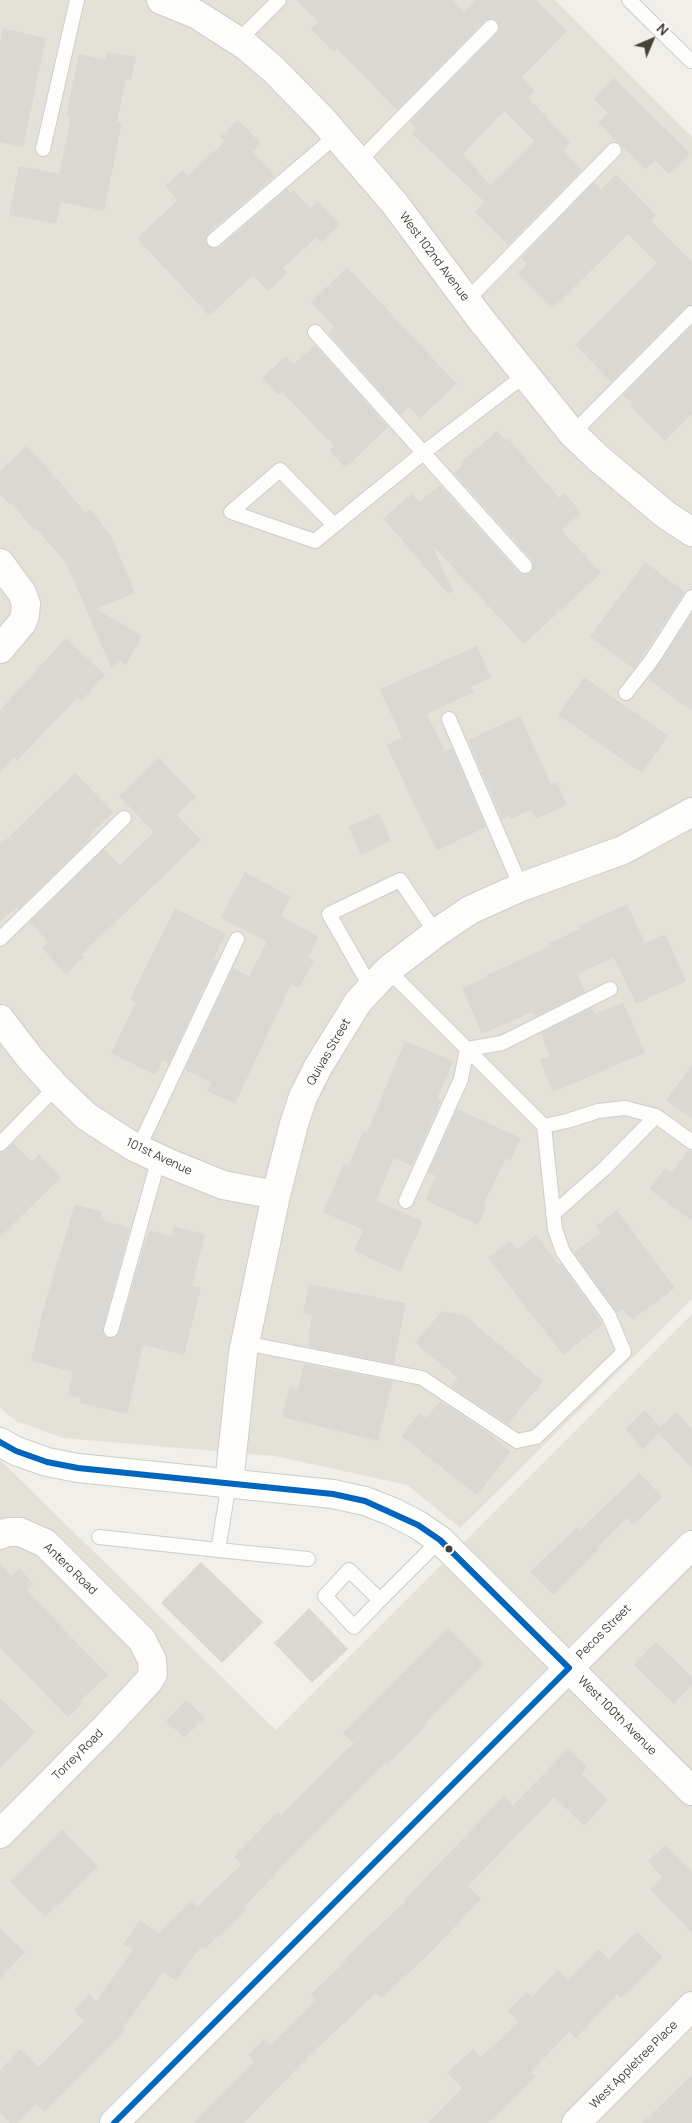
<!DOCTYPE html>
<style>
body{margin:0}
#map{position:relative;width:692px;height:2123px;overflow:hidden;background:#f0efea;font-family:Manrope,sans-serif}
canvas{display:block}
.north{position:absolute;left:627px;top:15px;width:50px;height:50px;-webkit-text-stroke:4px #fff;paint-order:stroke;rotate:45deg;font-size:14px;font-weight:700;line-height:20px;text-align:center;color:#474236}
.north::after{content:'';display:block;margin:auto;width:18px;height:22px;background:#474236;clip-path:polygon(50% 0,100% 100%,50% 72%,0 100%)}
</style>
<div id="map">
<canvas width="692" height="2123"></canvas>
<div class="north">N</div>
</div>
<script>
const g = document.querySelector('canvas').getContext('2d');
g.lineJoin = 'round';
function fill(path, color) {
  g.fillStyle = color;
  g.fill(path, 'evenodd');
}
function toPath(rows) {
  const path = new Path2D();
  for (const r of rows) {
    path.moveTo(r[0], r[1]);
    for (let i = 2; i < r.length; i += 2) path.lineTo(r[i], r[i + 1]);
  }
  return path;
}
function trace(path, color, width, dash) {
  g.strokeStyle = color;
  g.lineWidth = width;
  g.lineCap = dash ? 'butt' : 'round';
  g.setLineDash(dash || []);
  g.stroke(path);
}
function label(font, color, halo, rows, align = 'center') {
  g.font = font + ' Manrope,sans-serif';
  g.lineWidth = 4.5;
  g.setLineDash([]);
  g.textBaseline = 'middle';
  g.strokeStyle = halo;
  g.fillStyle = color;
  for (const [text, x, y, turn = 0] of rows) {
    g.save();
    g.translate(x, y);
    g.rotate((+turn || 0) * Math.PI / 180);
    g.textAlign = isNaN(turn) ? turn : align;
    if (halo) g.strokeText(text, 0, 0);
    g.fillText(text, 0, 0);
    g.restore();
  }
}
fill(toPath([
 [0,0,555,0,692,137,692,1299,460,1528,407,1485,275,1456,63,1438,16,1421,0,1408],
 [692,1314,692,2123,0,2123,0,1460,276,1730]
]), '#e4e2d8');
fill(toPath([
 [296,0,452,0,464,12,476,0,536,0,567,31,522,77,535,91,528,98,570,142,563,150,582,170,508,245,475,212,485,202,412,134,417,129,410,122,497,33,500,29,497,21,493,18,485,21,397,110,337,49,334,52,311,29,318,22],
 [504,111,534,141,490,185,463,154],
 [3,28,46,38,23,147,0,142,0,42],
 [107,52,136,57,131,80,126,79,117,122,122,123,104,211,61,202,56,224,9,215,19,166,59,174,71,117,66,116,79,54,106,60],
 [614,78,690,153,669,174,655,160,646,169,598,123,608,113,594,99],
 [238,120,261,144,252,152,275,176,208,233,205,241,208,246,215,249,220,247,287,189,291,193,293,190,310,208,318,201,340,225,322,242,317,237,283,268,288,273,268,291,253,275,209,316,137,238,178,200,165,186,183,170,188,176,225,141,220,137],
 [616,174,656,215,651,221,692,262,692,304,686,307,611,382,575,345,657,263,628,234,553,308,518,273,527,264,521,258,594,182,601,189],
 [347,267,457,384,420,418,409,407,401,415,328,333,334,327,311,302],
 [692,325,692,414,665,441,630,406,632,403,623,395],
 [315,345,388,427,345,468,329,450,334,446,282,392,278,395,262,378,286,356,294,364],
 [497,431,505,440,508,438,559,498,565,493,581,513,561,530,601,573,524,644,432,545,453,591,448,594,383,518,412,494,419,502,440,485,518,572,523,574,530,573,533,568,532,560,454,473,462,466,460,463],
 [26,446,62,484,85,513,90,509,112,537,135,593,96,609,142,636,126,665,119,660,111,668,67,564,36,528,34,530,12,504,10,505,0,494,0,471],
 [645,562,685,592,634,669,590,637],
 [692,613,692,711,648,679],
 [66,638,105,675,81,701,77,698,17,761,14,757,0,772,0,710],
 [477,646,491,678,471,687,474,692,427,714,445,751,452,748,486,827,437,851,386,745,402,738,380,689],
 [584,677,668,736,642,773,558,715],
 [520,716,551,784,556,782,567,805,536,819,531,810,510,819,508,816,502,819,468,740],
 [159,758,196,797,177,815,201,840,81,955,84,957,66,974,42,948,48,942,30,922,104,849,120,865,154,832,119,796],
 [75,773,113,812,90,835,92,837,18,909,16,907,0,922,0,845],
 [379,813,391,841,361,855,349,826],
 [245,872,291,897,281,916,319,937,308,958,314,961,299,988,291,984,235,1104,207,1091,211,1082,185,1070,233,968,249,976,267,942,221,918],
 [627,904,645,943,665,934,686,981,636,1004,614,957,578,974,585,992,534,1017,532,1012,482,1034,462,988,488,977,487,975,550,946,549,943,580,929,579,926],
 [175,908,226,934,213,959,217,960,169,1063,163,1060,155,1075,111,1053,136,1002,130,999],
 [623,1002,645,1053,553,1092,540,1060,550,1056,541,1033,592,1008,595,1014],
 [405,1041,453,1061,437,1099,441,1101,412,1166,394,1158,376,1201,423,1221,400,1272,354,1251,363,1230,323,1212,344,1164,349,1166,363,1131,367,1133],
 [692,1065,692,1119,666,1100],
 [457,1109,521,1138,510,1161,505,1159,484,1204,487,1205,478,1225,425,1200,436,1176,428,1173],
 [13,1143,32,1162,39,1154,61,1177,0,1237,0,1153,6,1150],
 [689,1150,692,1151,692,1221,649,1189,665,1168,672,1173],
 [75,1204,102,1212,100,1219,130,1228,103,1328,104,1336,109,1338,117,1337,119,1332,149,1230,172,1236,174,1226,205,1234,192,1286,201,1288,184,1355,143,1345,127,1414,80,1403,81,1398,68,1395,73,1372,31,1361,43,1310],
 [617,1210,675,1288,632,1320,623,1309,617,1313,574,1252,601,1233,596,1226],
 [536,1235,558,1264,560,1263,603,1324,563,1355,488,1258,510,1241,517,1249],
 [309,1284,406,1303,394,1364,309,1347,310,1339,308,1338,312,1315,303,1313],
 [442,1311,464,1315,543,1381,508,1424,451,1387,458,1378,415,1343],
 [304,1364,393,1381,378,1441,282,1417,290,1386,298,1389],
 [440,1401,496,1438,495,1439,511,1452,477,1495,401,1436,419,1413,426,1418],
 [645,1410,660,1427,676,1412,692,1429,692,1468,659,1433,643,1449,625,1429],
 [639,1473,662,1497,634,1525,627,1518,597,1548,599,1550,553,1595,530,1572,577,1527,580,1530],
 [201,1562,263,1622,222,1663,161,1603],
 [0,1564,11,1576,19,1568,34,1584,27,1591,108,1675,80,1701,82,1704,68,1717,0,1648],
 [309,1608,348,1649,312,1683,274,1643],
 [448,1627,484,1664,424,1724,426,1726,387,1765,385,1763,307,1840,245,1906,247,1909,205,1949,202,1946,176,1981,163,1972,123,2028,125,2030,45,2112,36,2104,17,2123,10,2123,0,2113,0,2070,20,2049,39,2067,84,2021,74,2010,89,1994,96,2001,133,1950,123,1944,140,1920,158,1933,192,1901,197,1907,242,1864,234,1857,278,1812,281,1815,354,1743,343,1733],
 [656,1642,692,1677,692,1685,674,1704,634,1665],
 [0,1698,35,1732,0,1768],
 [186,1700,205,1718,184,1738,166,1721],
 [568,1749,587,1767,581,1774,608,1800,584,1826,554,1797,468,1886,481,1899,428,1955,381,1998,376,1993,310,2055,244,2123,194,2123,254,2062,248,2055,264,2039,270,2045,317,2000,311,1994,346,1961,344,1959,405,1902,404,1900,504,1796,513,1805],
 [62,1829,98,1867,45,1917,10,1881],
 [665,1845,692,1873,692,1933,650,1889,662,1877,648,1861],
 [0,1928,25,1952,0,1979],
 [637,1931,663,1957,621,1998,617,1994,576,2038,569,2032,531,2072,536,2077,488,2123,428,2123,462,2088,447,2073,473,2049,481,2057,519,2022,508,2011,526,1992,532,1997,558,1970,568,1980,599,1949,609,1959],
 [692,2075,692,2123,642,2123]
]), '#dad8d3');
const service = toPath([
 [629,0,691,61,692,60],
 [238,41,279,0],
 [43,149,77,0],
 [359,161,491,27],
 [214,240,337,135],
 [467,300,614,150],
 [315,332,525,566],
 [573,433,692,313],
 [334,525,280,470,231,512,315,541,423,453,525,375],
 [626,693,651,661,692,597],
 [449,719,521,887],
 [0,939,124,818],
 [388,970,544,1126,567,1121,598,1111,625,1108,656,1116,692,1142],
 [371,988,329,914,400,880,436,933],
 [0,1144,56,1087],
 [138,1149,237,939],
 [406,1201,461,1079,467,1049,502,1043,610,989],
 [553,1214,605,1168,656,1116],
 [111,1330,159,1158],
 [245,1343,422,1378,517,1441,536,1437,624,1352,609,1316,563,1252,555,1229,544,1126],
 [229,1483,218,1550,308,1559],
 [99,1537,218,1550],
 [380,1600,349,1570,325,1596,354,1627,380,1600,440,1540]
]);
const minor = toPath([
 [161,0,196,14,246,46,273,69,322,119,395,204,479,317,572,433,598,458,666,515,692,532],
 [0,563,22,593,26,604,25,615,22,623,0,649],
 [0,1019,30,1058,56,1087,86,1116,112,1133,134,1147,171,1164,223,1185,276,1195],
 [229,1483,243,1353,276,1195,294,1124,303,1097,318,1067,358,1002,388,970,436,933,470,910,521,887,623,850,692,812],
 [0,1535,8,1532,20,1532,45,1543,142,1640,152,1660,153,1674,148,1682,106,1727,0,1834],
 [576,2123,692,2006]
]);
const tertiary = toPath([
 [0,1442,16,1451,47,1462,78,1468,333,1494,365,1501,393,1512,418,1525,440,1540,692,1791],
 [114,2123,692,1545]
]);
trace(service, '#cecdc8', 16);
trace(minor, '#cecdc8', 30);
trace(tertiary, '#cecdc8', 30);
trace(service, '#fdfdfc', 14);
trace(minor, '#fdfdfc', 28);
trace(tertiary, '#fdfdfc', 28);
trace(toPath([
 [0,1442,16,1451,47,1462,78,1468,333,1494,365,1501,418,1525,440,1540,569,1668],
 [114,2123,569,1668]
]), '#0065bd', 6);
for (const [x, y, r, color] of [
 [449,1549,4.5,"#474236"]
]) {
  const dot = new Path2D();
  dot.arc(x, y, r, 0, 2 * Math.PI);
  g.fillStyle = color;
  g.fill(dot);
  trace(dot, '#fff', 2);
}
label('12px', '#474236', '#fff', [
 ["West 102nd Avenue",434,257,53],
 ["Quivas Street",329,1052,-60],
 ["101st Avenue",159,1157,25],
 ["Antero Road",70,1569,44],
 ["Pecos Street",604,1632,-45],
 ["West 100th Avenue",617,1716,45],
 ["Torrey Road",78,1755,-45],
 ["West Appletree Place",634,2065,-45]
]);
</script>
